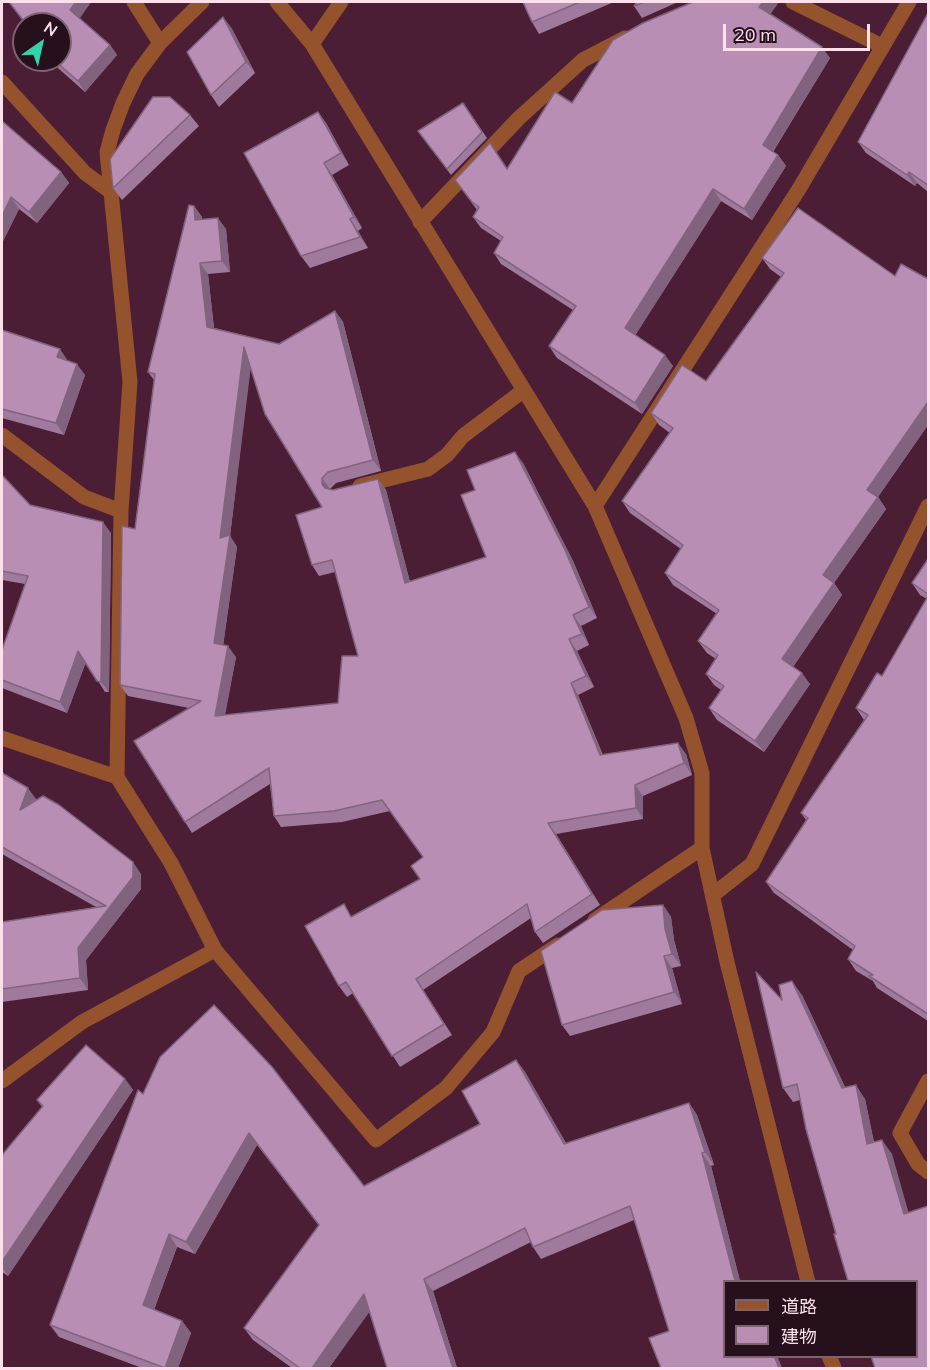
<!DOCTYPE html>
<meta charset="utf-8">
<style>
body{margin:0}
#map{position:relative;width:930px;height:1370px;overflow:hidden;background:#4b1e35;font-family:Mulish,"Noto Sans JP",sans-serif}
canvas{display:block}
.frame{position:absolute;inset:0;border:3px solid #fee0ed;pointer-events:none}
.legend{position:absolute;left:723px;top:1280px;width:195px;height:78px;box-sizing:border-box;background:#25101b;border:2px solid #7c636f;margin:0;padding:8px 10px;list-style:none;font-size:18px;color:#fee0ed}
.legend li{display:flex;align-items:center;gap:12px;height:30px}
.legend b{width:30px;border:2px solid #7c636f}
.north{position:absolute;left:12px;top:12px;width:60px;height:60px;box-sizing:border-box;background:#25101b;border:2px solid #7c636f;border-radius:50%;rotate:34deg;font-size:16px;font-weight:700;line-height:24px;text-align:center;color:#fee0ed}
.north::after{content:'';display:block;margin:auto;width:21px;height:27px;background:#32d4a9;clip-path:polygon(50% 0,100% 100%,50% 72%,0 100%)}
.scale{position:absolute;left:723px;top:24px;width:147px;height:27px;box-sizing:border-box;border:3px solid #fee0ed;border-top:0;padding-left:8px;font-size:18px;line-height:21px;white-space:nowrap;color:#fee0ed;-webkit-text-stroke:4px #25101b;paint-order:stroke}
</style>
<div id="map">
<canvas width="930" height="1370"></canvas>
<div class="frame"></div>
<ul class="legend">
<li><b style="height:8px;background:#94532c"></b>道路</li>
<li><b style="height:16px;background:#b98eb5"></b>建物</li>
</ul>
<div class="north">N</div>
<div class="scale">20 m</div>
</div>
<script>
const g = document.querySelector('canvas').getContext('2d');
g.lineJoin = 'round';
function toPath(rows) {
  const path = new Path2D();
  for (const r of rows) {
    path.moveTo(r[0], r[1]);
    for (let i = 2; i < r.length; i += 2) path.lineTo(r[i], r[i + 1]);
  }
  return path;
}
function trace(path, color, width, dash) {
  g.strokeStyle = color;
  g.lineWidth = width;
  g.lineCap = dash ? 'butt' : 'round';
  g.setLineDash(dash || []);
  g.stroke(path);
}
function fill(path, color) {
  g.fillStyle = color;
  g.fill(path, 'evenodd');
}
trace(toPath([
 [277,2,312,44,595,506,686,718,702,773,702,848,727,962,808,1282],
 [793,2,882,46],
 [160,43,202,2],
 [312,44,341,2],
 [2,82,85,173,111,192,130,382,121,511,117,777,171,863,215,950,376,1140,446,1088,493,1032,519,971,558,945],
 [111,192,107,152,113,130,123,103,137,74,160,43,134,2],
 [420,222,519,118,583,60,625,38],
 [2,435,84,497,121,511],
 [360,486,428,469,447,455,463,436,524,390],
 [595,506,799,189,909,2],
 [2,738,117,777],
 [714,894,752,864,928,506],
 [595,920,702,848],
 [2,1081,82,1022,215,950],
 [928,1081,900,1133,918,1164,928,1172],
 [829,1356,834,1368]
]), '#94532c', 15);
fill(toPath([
 [9,2,91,2,79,18,110,45,117,55,85,92,49,60,60,60],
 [523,2,614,2,539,34,532,22],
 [637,2,678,2,642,18,634,6],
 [928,13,928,192,917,183,915,186,866,153,858,142],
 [770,14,830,58,773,152,778,155,786,166,752,220,721,201,635,335,673,366,642,414,557,358,549,346,573,310,501,264,494,253,501,241,481,228,473,217,477,210,455,180,507,169,572,103],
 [223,17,232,29,255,73,219,107,211,95],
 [463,103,487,138,451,175,418,131],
 [318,112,326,123,349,165,332,175,362,228,358,231,368,248,310,268,301,256],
 [190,115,199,126,122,200,113,188],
 [2,121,61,172,69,183,37,223,19,209,2,243],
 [194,206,202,217,202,219,226,229,230,272,208,274,214,328,279,344,335,311,343,322,381,471,336,483,330,489,333,490,378,479,386,490,410,582,486,557,475,490,523,463,573,561,597,618,581,626,589,645,577,651,594,687,578,695,603,755,686,754,692,775,643,796,643,819,556,834,600,905,543,943,535,932,531,918,423,990,452,1035,400,1067,353,993,347,997,339,986,352,917,420,879,423,857,390,811,342,822,281,827,274,816,270,784,192,833,185,822,189,708,128,696,120,685,135,529,154,380,148,372],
 [250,369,322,507,312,565,319,576,335,572,358,656,338,703,225,715,236,657,223,645,237,547,230,536],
 [762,258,895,276,928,279,928,425,878,497,886,509,834,583,842,595,793,667,810,684,764,752,717,720,709,708,721,690,714,685,706,674,716,659,707,653,698,641,717,614,673,585,665,573,681,549,630,513,622,501,670,433,659,425,651,413,706,381,781,277,770,269],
 [2,330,67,360,85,375,64,435,2,418],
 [2,475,30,505,111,533,109,692,105,692,86,662,67,713,2,688,2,650,25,584,2,580],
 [928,559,928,1021,877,988,873,981,856,971,848,959,853,950,774,893,766,882,806,820,801,813,864,720,856,708,882,676,927,599,920,595,912,583],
 [2,773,36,799,141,874,141,889,86,960,88,990,2,1002,2,922,96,907,2,854],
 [663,905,671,917,674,940,681,966,672,968,682,1004,570,1036,562,1025],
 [802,995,845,1087,865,1099,874,1142,892,1154,836,1234,800,1100,793,1102,783,1088,782,1000],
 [214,1005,272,1067,364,1186,480,1124,462,1091,516,1060,525,1072,566,1143,689,1103,697,1115,714,1165,711,1166,740,1281,724,1281,724,1356,777,1356,782,1368,661,1368,649,1338,669,1331,634,1220,541,1259,533,1247,531,1242,433,1291,457,1368,387,1368,369,1311,329,1368,292,1368,253,1340,244,1328,319,1225,257,1145,195,1254,177,1247,154,1310,182,1321,191,1333,178,1368,142,1368,59,1337,50,1325,138,1090,143,1094,160,1057],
 [125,1079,133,1090,8,1276,2,1272,2,1155,42,1107,37,1100]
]), '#9f7a9c');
fill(toPath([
 [76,2,91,2,78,21,70,10],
 [763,2,779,2,767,19,759,7],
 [223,17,232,29,255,73,246,62],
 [110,45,117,55,85,92,78,81],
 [822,47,830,58,770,156,763,145],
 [318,112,326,123,349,165,341,153],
 [778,155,786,166,752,220,744,209],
 [324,163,332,175,362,228,354,217],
 [61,172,69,183,37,223,29,212],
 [909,172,917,183,915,186,907,175],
 [713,189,721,201,633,339,625,328],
 [11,197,19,209,2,243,2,216],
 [194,206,202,217,203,231,195,220],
 [218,218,226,229,230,272,222,261],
 [350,219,358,231,368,248,360,237],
 [200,263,208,274,215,338,207,327],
 [335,311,343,322,381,471,373,460],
 [244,347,252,358,230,536,237,547,222,654,214,643,220,538],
 [60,349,68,361,57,357],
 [665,355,673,366,642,414,635,403],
 [77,364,85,375,64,435,56,423],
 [928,402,928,425,877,498,878,497,886,509,831,587,823,575,867,490],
 [515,452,523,463,573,561,597,618,589,607],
 [322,478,330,489,330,495,322,484],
 [378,479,386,490,413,594,405,583],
 [103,522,111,533,109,692,101,682],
 [834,583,842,595,790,671,782,659],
 [573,615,581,626,589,645,582,634],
 [569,639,577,651,594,687,586,676],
 [228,646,236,657,222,727,215,716],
 [78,651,86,661,67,713,60,702],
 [802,673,810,684,764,752,755,741],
 [571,683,578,695,607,767,600,755],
 [678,743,686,754,692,775,684,763],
 [635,785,643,796,643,819,636,808],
 [28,788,36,799,20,810],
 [548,823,556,834,600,905,592,894],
 [133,862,141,874,141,889,86,960,88,990,80,978,78,948,133,877],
 [663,905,671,917,674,940,681,966,672,954,665,929],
 [664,956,672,968,682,1004,674,992],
 [792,981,802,995,852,1102,842,1088],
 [516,1060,525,1072,573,1156,564,1144],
 [125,1079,133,1090,8,1276,2,1267,2,1262],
 [856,1085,865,1099,877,1158,867,1144],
 [689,1103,697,1115,714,1165,705,1152],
 [249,1133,257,1145,195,1254,186,1242],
 [882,1140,892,1154,913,1228,904,1214],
 [702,1153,711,1166,740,1281,735,1281],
 [169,1234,177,1247,151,1317,143,1305],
 [424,1279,433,1291,457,1368,453,1368],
 [364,1294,373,1307,329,1368,312,1368],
 [182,1321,191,1333,178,1368,165,1368],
 [774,1356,777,1356,782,1368,779,1368]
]), '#82637f');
const building = toPath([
 [9,2,76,2,70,10,110,45,78,81,54,60,60,60,60,24,26,24,9,2],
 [523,2,580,2,532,22,523,2],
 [637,2,645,2,634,6,637,2],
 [693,2,763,2,759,7,822,47,763,145,778,155,744,209,713,189,625,328,665,355,635,403,549,346,576,306,494,253,503,237,473,217,479,207,472,202,455,180,490,143,507,169,555,92,572,103,613,40,643,23,693,2],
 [928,13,928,185,909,172,907,175,858,142,928,13],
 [223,17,246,62,211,95,187,52,223,17],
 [153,97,170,97,190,115,113,188,110,159,153,97],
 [463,103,482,132,447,169,418,131,463,103],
 [318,112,341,153,324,163,354,217,350,219,360,237,301,256,244,153,318,112],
 [2,121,61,172,29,212,11,197,2,216,2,121],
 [189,205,194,206,195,220,218,218,222,261,200,263,207,327,279,344,335,311,373,460,328,472,322,478,322,484,325,488,333,490,378,479,405,583,486,557,461,495,475,490,467,470,515,452,565,550,589,607,573,615,582,634,569,639,586,676,571,683,600,755,678,743,684,763,635,785,636,808,548,823,592,894,535,932,527,904,416,979,444,1024,392,1056,346,982,339,986,305,926,344,904,351,917,420,879,411,866,423,857,382,800,334,811,274,816,269,768,185,822,134,741,201,701,120,685,122,526,135,529,155,374,148,372,189,205],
 [244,347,265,414,322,507,296,515,312,565,332,560,358,656,342,656,338,703,215,716,228,646,214,643,230,535,220,538,244,347],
 [798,208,895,276,901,264,928,279,928,402,867,490,878,497,823,575,834,583,782,659,802,673,755,741,709,708,724,686,706,674,718,655,698,641,719,610,665,573,683,545,622,501,673,428,651,413,682,365,706,381,784,273,762,258,798,208],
 [2,330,60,349,57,357,77,364,56,423,2,409,2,330],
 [2,475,30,505,103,522,101,682,97,681,78,651,60,702,2,680,2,650,28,576,2,571,2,475],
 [928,559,928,594,912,583,928,559],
 [928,596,928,1014,869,976,873,975,848,959,855,946,766,882,808,818,801,813,868,715,856,708,877,673,882,676,928,596],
 [2,773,28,788,20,810,43,796,59,805,133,862,133,877,78,948,80,978,2,989,2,922,106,906,2,847,2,773],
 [663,905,665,929,672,954,664,956,674,992,562,1025,541,951,602,910,663,905],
 [756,972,782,1000,779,985,792,981,842,1088,856,1085,867,1144,882,1140,904,1214,928,1206,928,1368,875,1368,871,1356,916,1356,916,1281,848,1281,834,1234,836,1234,806,1129,797,1084,783,1088,756,972],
 [214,1005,272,1067,364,1186,480,1124,462,1091,516,1060,564,1144,689,1103,705,1152,702,1153,735,1281,724,1281,724,1356,774,1356,779,1368,661,1368,649,1338,669,1331,630,1206,533,1247,525,1228,424,1279,453,1368,387,1368,364,1294,312,1368,300,1368,244,1328,319,1225,249,1133,186,1242,169,1234,143,1305,182,1321,165,1368,50,1325,138,1090,143,1094,160,1057,214,1005],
 [86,1045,125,1079,2,1262,2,1155,43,1106,37,1100,86,1045]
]);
fill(building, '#b98eb5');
trace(building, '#82637f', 1.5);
</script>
